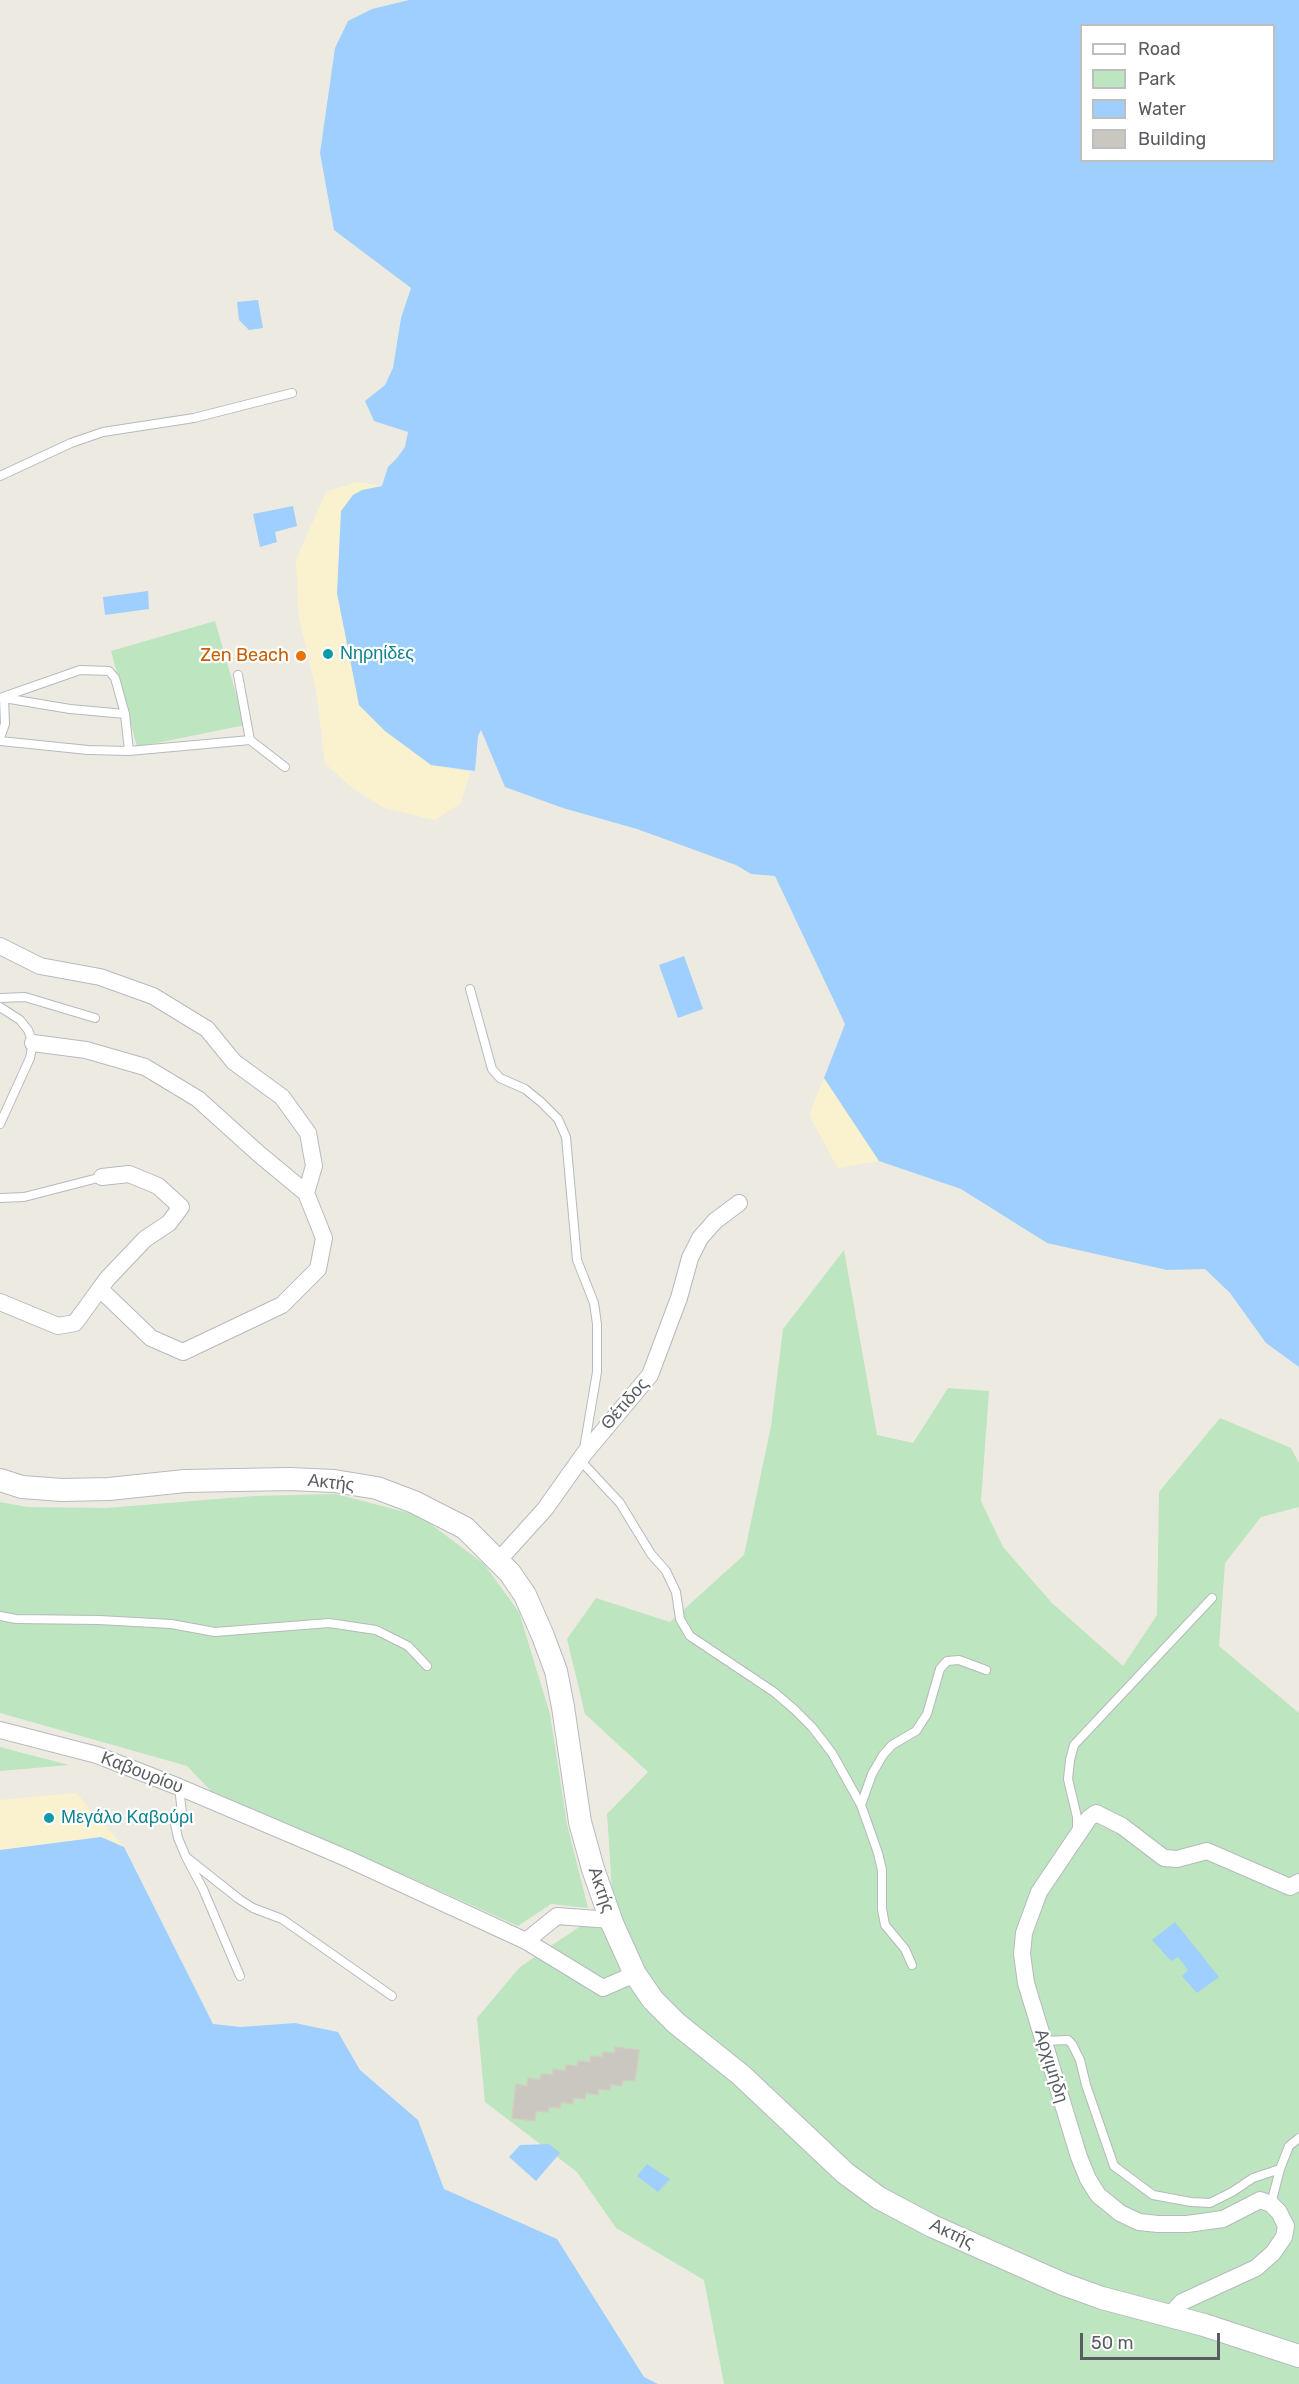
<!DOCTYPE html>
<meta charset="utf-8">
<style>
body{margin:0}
#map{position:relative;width:1299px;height:2384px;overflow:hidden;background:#edebe1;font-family:Rubik,sans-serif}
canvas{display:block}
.legend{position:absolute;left:1080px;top:24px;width:195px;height:138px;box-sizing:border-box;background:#fff;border:2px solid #bdbec0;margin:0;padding:8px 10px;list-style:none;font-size:18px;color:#595d62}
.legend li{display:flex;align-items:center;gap:12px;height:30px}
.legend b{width:30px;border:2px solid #bdbec0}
.scale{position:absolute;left:1080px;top:2333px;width:140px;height:27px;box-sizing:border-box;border:3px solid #595d62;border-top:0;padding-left:8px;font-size:18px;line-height:21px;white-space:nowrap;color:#595d62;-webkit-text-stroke:4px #fff;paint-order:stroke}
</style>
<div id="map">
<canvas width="1299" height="2384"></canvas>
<ul class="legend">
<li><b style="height:8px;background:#fff"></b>Road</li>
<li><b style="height:16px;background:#bde5bf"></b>Park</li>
<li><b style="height:16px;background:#9ecfff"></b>Water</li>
<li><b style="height:16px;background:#c9c7c0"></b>Building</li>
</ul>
<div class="scale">50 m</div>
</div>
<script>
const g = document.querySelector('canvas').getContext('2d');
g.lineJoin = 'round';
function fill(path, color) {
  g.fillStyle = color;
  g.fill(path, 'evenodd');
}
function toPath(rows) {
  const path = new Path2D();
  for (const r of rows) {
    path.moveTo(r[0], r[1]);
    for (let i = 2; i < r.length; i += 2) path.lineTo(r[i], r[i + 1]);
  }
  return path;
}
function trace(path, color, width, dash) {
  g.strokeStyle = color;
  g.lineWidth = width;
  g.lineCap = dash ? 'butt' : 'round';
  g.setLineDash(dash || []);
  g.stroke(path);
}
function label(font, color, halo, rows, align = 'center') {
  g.font = font + ' Rubik,sans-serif';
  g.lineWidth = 4.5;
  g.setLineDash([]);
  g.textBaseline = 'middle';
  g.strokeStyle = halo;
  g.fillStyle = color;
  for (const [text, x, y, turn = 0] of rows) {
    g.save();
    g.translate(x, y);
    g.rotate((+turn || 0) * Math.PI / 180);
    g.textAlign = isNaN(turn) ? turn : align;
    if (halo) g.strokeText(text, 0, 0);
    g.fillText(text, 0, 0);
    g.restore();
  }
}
fill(toPath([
 [215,621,245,725,137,747,111,651],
 [844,1250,877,1435,913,1443,948,1388,989,1391,981,1501,1003,1547,1052,1603,1123,1666,1157,1615,1159,1492,1220,1418,1291,1448,1299,1463,1299,1507,1261,1517,1225,1563,1219,1646,1299,1713,1299,2384,724,2384,704,2280,616,2228,577,2172,485,2102,477,2018,520,1967,613,1904,607,1814,648,1772,585,1714,567,1639,596,1598,670,1622,744,1555,771,1426,783,1329],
 [336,1494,420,1516,484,1564,519,1612,550,1714,567,1824,588,1908,551,1904,518,1926,353,1852,211,1791,187,1766,0,1713,0,1502,27,1507,106,1508,254,1496],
 [0,1747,69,1765,0,1771]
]), '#bde5bf');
fill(toPath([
 [357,482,382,486,363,490,353,495,341,511,359,705,385,731,431,765,470,772,461,803,435,820,384,808,352,788,325,763,316,690,299,618,296,560,326,492],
 [824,1078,879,1161,838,1168,809,1115],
 [76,1793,124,1847,101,1837,0,1850,0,1800]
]), '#faf2ce');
fill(toPath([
 [409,0,1299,0,1299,1367,1266,1343,1230,1293,1205,1269,1167,1270,1047,1243,961,1189,879,1161,824,1078,845,1024,775,876,751,874,736,865,637,829,563,808,505,787,481,730,478,736,475,771,431,765,385,731,359,705,337,593,341,511,353,495,362,490,382,486,388,467,397,458,405,447,408,432,374,421,365,401,385,385,393,368,401,318,411,288,334,230,320,153,335,48,348,21,372,9],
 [1082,26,1274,26,1274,160,1082,160],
 [258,300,263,328,249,330,239,320,237,302],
 [293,506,297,526,275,532,277,542,260,547,253,514],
 [148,591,149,609,105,615,103,597],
 [684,956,703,1009,678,1018,659,965],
 [101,1837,124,1847,213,2024,241,2027,295,2023,338,2032,360,2070,418,2120,444,2189,557,2239,644,2377,658,2384,0,2384,0,1850],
 [1175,1922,1219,1977,1197,1993,1182,1976,1188,1970,1178,1957,1171,1961,1152,1940],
 [549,2144,560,2153,536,2181,509,2157,520,2145],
 [647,2164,670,2179,658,2192,637,2176]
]), '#9ecfff');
const building = toPath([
 [615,2047,639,2050,635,2081,623,2080,622,2086,611,2084,610,2090,598,2089,598,2095,586,2093,585,2099,573,2098,573,2104,561,2102,560,2108,549,2107,548,2112,536,2111,535,2121,512,2118,516,2084,527,2086,528,2078,540,2080,541,2074,553,2075,553,2069,565,2071,566,2065,577,2066,578,2061,590,2062,590,2056,602,2057,603,2052,615,2053,615,2047]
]);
fill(building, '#c9c7c0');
trace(building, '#d1cdbf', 1.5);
const lane = toPath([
 [0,476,71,443,103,432,194,418,292,393],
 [238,675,250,740],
 [0,698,80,670,109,671,115,678,125,714,129,751],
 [0,738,5,724,4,698,70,709,125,714],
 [0,741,88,750,129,751,250,740,285,767],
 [470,989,492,1069,500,1078,525,1089,541,1102,558,1119,566,1137,577,1260,594,1303,597,1324,597,1372,584,1449],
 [0,998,25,997,95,1018],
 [0,1007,20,1020,28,1030,33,1043,30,1058,0,1124],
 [0,1198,24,1197,102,1177],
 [579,1459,620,1503,651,1554,666,1571,676,1592,680,1619,690,1636,774,1692,795,1710,812,1727,832,1753,861,1805,878,1853,882,1870,882,1909,885,1925,905,1949,912,1965],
 [0,1616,16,1619,99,1620,171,1624,215,1632,329,1623,376,1630,408,1646,427,1666],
 [179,1787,182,1813,175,1824,178,1838,186,1857,203,1889,240,1976],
 [861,1805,872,1774,883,1755,892,1745,916,1731,927,1714,940,1669,947,1661,959,1660,986,1670],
 [1077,1829,1077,1817,1068,1779,1070,1760,1074,1745,1212,1598],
 [186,1857,239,1899,253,1908,282,1919,392,1996],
 [1043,2041,1068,2040,1072,2044,1080,2060,1086,2085,1114,2166,1153,2195,1191,2202,1210,2203,1232,2192,1253,2178,1280,2169],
 [1271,2204,1280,2169,1289,2146,1299,2138]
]);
const street = toPath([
 [0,946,40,966,100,977,153,996,207,1029,234,1062,282,1097,308,1133,314,1166,306,1193],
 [33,1043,86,1050,145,1067,198,1099,259,1154,306,1193,324,1238,318,1269,282,1305,183,1352,151,1338,100,1289],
 [0,1302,58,1326,75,1323,107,1279,145,1239,169,1223,181,1207,158,1186,129,1174,102,1177],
 [498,1561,545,1509,584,1454,650,1375,679,1298,690,1258,700,1238,715,1221,739,1203],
 [0,1730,97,1755,179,1787,346,1858,526,1941,557,1916,611,1920],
 [526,1941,603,1988,635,1974],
 [1169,2316,1182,2302,1256,2268,1273,2253,1284,2237,1286,2226,1279,2212,1271,2204,1260,2200,1223,2219,1187,2224,1158,2224,1139,2222,1120,2213,1098,2195,1088,2179,1079,2157,1026,1983,1022,1954,1024,1933,1039,1892,1089,1818,1096,1813,1122,1826,1164,1858,1177,1859,1207,1851,1290,1887,1299,1882]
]);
const secondary = toPath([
 [0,1480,22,1487,62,1490,109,1489,185,1481,290,1479,334,1481,377,1488,414,1502,465,1528,510,1573,525,1595,543,1636,556,1671,563,1707,580,1822,593,1869,612,1923,635,1974,653,2000,676,2023,741,2075,845,2173,879,2198,932,2226,1063,2284,1102,2298,1204,2325,1299,2356]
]);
trace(lane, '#b6b9be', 10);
trace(street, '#b6b9be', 18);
trace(secondary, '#b7bac0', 24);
trace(lane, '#fff', 8);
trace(street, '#fff', 16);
trace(secondary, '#fff', 22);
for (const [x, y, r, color] of [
 [328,654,6,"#0f9aa8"],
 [301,656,6,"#e8710a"],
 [49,1818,6,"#0f9aa8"]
]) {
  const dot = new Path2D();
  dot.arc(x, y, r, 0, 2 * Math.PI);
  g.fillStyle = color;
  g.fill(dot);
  trace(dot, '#fff', 2);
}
label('18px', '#0d838f', '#fff', [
 ["Νηρηίδες",340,654],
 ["Μεγάλο Καβούρι",61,1818]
], 'left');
label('18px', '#c56008', '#fff', [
 ["Zen Beach",289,656]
], 'right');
label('18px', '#595d62', '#fff', [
 ["Θέτιδος",625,1404,-49],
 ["Ακτής",331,1483,6],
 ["Καβουρίου",142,1773,21],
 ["Ακτής",601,1890,71],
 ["Αρχιμήδη",1051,2066,73],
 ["Ακτής",952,2234,25]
]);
</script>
